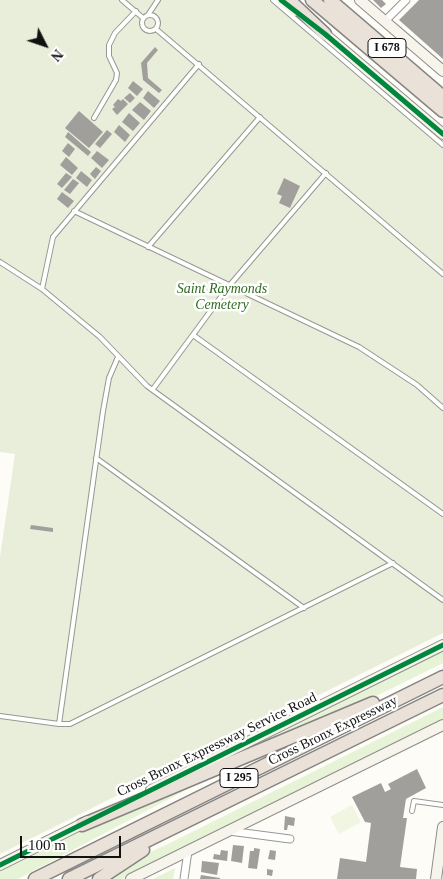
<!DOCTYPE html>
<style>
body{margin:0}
#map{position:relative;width:443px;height:879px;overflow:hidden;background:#fdfcf7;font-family:"Times New Roman",serif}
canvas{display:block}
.north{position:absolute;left:20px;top:20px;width:50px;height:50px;-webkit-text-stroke:4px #fff;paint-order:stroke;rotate:131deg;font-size:14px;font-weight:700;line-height:20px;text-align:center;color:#111}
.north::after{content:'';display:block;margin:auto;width:18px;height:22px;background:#111;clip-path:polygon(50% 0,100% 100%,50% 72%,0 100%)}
.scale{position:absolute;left:20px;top:836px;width:101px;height:22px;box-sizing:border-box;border:2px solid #111;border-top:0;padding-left:6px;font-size:15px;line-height:18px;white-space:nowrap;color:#111;-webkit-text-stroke:4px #fff;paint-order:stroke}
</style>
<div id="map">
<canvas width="443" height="879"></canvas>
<div class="north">N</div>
<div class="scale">100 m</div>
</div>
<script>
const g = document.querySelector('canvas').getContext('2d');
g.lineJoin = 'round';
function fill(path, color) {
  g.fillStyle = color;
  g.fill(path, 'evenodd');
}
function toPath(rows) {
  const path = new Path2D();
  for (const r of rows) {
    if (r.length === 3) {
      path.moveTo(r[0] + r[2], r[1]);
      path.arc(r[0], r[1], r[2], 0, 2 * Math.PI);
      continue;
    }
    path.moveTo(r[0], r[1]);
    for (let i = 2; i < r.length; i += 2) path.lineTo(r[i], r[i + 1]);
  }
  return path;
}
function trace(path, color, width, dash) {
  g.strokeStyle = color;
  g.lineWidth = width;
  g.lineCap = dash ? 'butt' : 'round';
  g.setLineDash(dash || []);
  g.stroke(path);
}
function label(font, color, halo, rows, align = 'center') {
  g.font = font + ' "Times New Roman",serif';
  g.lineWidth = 5;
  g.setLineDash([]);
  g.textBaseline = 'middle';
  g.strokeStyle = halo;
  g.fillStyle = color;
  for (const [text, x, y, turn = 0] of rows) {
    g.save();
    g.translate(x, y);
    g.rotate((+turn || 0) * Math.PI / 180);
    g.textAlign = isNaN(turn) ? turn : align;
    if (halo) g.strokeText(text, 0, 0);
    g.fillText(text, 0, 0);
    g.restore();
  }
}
fill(toPath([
 [443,651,443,663,362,703,266,743,256,743],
 [443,707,443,720,122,879,105,879,132,860,168,844],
 [218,773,18,879,0,879,0,870,20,860,93,825],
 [175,868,173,879,153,879]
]), '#e7f3d7');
fill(toPath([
 [0,0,275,0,443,143,443,633,0,854,0,557,15,454,0,452]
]), '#e9eedb');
fill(toPath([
 [352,805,361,822,339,834,330,817]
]), '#f0f6e1');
fill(toPath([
 [373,0,382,0,386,4,381,8],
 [419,0,443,0,443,59,399,20],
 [155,47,158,50,147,63,148,78,162,90,159,93,143,80,141,63],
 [133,81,143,89,137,96,128,88],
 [148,91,160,101,154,108,143,98],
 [130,93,135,98,130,103,124,98],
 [118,99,121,101,123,99,128,104,117,115,112,109,115,107,113,105],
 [140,102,151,111,144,120,132,110],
 [79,111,103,132,89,148,65,128],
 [129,113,140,123,133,131,122,122],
 [119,125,130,135,125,142,114,132],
 [107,130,112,134,100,148,95,144],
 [68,132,91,152,88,156,65,137],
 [68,143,75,149,69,157,62,151],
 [97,151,109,160,102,168,91,158],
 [66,157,78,168,72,175,60,165],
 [96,167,101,171,95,179,90,174],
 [81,171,92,180,87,187,76,178],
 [66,173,72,177,62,188,57,184],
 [284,178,300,186,290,208,279,203,282,196,277,194],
 [73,179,79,183,70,194,64,190],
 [62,192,74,201,68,208,57,199],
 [31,525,53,528,53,532,30,529],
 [417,769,426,788,406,799,403,818,407,818,400,867,417,869,416,879,337,879,340,858,366,862,371,823,365,822,352,797,381,783,385,792,391,789,388,784],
 [285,816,295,818,294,826,288,825,287,830,284,830],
 [233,845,244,846,242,863,231,861],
 [254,848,260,849,257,869,248,868,250,851,254,851],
 [221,850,228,851,227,861,213,859,214,854,220,855],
 [270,850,276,851,275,860,268,859],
 [202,861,219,863,217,875,201,872],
 [267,869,273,870,272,876,267,875],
 [201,875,220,878,220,879,200,879]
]), '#a19f9c');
const lane = toPath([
 [122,0,143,18],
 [273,0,443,145],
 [150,23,8],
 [148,15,158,0],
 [156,29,443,274],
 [94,118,116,80,117,73,109,56,109,45,115,33,136,11],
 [74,211,359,347,417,385,443,408],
 [148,247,260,117],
 [0,262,42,289,100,337,147,386,443,600],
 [42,289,53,237,199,64],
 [193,335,443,514],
 [153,389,229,286,326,173],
 [96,458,304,608],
 [0,716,59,724,70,724,393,563],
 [59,724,103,411,109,378,118,357],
 [412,811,414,801,443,805]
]);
const street = toPath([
 [385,21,406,0],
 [229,831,290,839],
 [184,879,188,851]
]);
const secondary = toPath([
 [281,0,294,11],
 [360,0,443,71],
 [320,30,443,134],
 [151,790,443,645],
 [0,865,88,821],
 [131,879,443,725],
 [436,879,443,827]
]);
const highway = toPath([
 [289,0,325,34],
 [312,0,443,111],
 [330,0,443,97],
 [82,825,373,703],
 [35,879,443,677],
 [69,879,443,695],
 [99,879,143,850]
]);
trace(lane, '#979795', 6);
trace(street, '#979795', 9);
trace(secondary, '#8e8d8b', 12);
trace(highway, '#858482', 15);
trace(lane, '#fffffe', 4);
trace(street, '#fffffe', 7);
trace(secondary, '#f6f4eb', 10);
trace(highway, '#eae1d8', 12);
trace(toPath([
 [281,0,325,34,443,134],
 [0,865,443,645]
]), '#00873e', 5);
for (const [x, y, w] of [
 [387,48,38],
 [239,778,38]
]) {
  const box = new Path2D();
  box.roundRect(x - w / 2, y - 9.5, w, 19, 4);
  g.fillStyle = '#fff';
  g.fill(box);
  trace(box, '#111', 1);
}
label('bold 12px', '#111', null, [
 ["I 678",387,48],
 ["I 295",239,778]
]);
label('italic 14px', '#2f6b1f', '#fff', [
 ["Saint Raymonds",222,289],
 ["Cemetery",222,305]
]);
label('14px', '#111', '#fff', [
 ["Cross Bronx Expressway",333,731,-26],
 ["Cross Bronx Expressway Service Road",217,745,-26]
]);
</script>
